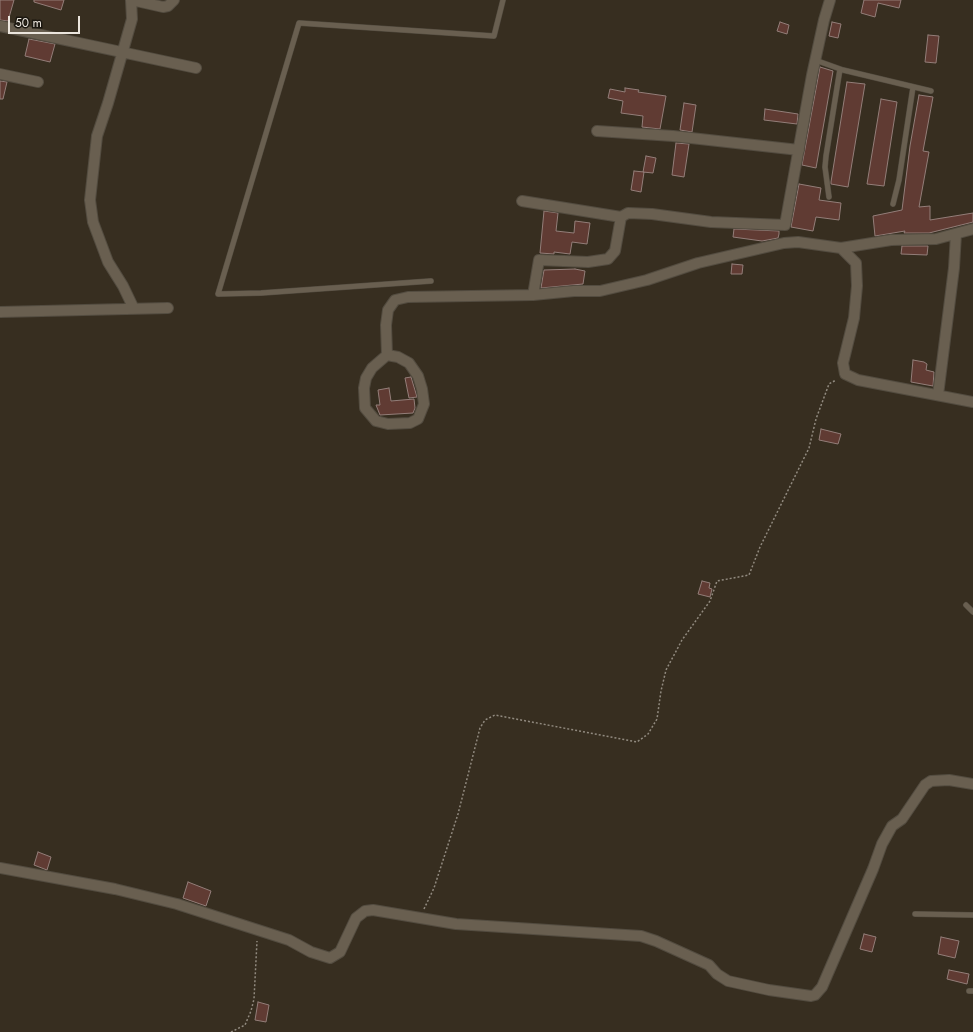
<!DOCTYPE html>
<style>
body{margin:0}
#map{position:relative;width:973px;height:1032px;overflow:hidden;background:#372e20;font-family:Jost,sans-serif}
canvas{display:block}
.scale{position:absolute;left:8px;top:16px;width:72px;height:18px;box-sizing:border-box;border:2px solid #ebe5dd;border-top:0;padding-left:5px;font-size:12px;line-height:14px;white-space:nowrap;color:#ebe5dd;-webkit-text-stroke:3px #1b1710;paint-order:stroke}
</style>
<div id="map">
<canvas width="973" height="1032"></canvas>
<div class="scale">50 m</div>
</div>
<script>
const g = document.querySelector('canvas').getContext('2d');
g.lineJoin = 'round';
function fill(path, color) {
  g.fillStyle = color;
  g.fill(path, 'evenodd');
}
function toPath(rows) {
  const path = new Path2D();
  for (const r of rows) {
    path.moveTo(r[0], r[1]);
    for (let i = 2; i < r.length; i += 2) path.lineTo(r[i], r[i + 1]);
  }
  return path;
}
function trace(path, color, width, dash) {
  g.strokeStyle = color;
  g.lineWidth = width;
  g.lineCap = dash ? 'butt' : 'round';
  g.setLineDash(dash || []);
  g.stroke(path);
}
const building = toPath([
 [0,0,14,0,8,21,0,20,0,0],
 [34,0,64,0,61,10,34,2,34,0],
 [864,0,901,0,899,8,878,3,875,17,861,13,864,0],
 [780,22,789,25,787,34,777,31,780,22],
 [832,22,841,24,838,38,829,36,832,22],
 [928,35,939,36,936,63,925,62,928,35],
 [29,39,55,44,50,62,25,56,29,39],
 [820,67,833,71,816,168,802,165,820,67],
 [0,81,7,82,3,99,0,99,0,81],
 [847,82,865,84,848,187,831,184,831,182,847,82],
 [625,88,639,90,638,92,666,96,660,129,642,127,643,116,621,113,623,101,608,98,610,89,625,92,625,88],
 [919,95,933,97,923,151,929,152,919,207,930,206,930,220,973,213,973,222,929,233,904,233,905,231,875,236,873,216,902,210,910,146,919,95],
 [881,99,897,102,884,186,867,184,881,99],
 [684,103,696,105,692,132,680,130,684,103],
 [765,109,798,114,797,124,764,120,765,109],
 [676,143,689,144,684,177,672,175,676,143],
 [646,156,656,158,653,173,643,172,646,156],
 [634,171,644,172,641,192,631,190,634,171],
 [799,184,821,188,819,200,841,203,839,220,816,217,813,231,791,227,799,184],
 [544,211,558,213,556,231,574,233,575,221,590,223,587,244,572,242,570,254,554,252,554,254,540,253,544,211],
 [734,229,779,231,779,234,778,238,762,241,733,237,734,229],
 [902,246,928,246,927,255,901,254,902,246],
 [732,264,743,265,742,274,731,274,732,264],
 [575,269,585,271,583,284,541,288,544,270,575,269],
 [913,360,924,362,927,364,926,370,934,372,933,386,911,382,913,360],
 [411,377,417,397,409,398,405,378,411,377],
 [389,388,391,401,414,399,415,408,413,413,380,415,376,405,380,405,378,390,389,388],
 [821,429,841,434,838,444,819,440,821,429],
 [702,581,710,583,709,588,712,589,710,597,698,594,702,581],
 [38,852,51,857,47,870,34,865,38,852],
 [188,882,211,891,206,906,183,898,188,882],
 [864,934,876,937,872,952,860,949,864,934],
 [941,937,959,941,955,958,938,954,941,937],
 [949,970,969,974,967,984,947,979,949,970],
 [258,1002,269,1005,266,1022,255,1020,258,1002]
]);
fill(building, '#603b33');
trace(building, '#937e79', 1);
const lane = toPath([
 [815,60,843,70,931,91],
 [829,197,825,167,826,156,840,69],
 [893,204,899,180,913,87],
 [431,281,261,293,218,294,299,23,494,36,503,0],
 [966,605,973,612],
 [915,914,973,915],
 [969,991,973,991]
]);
const street = toPath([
 [131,0,132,19,108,103,97,136,90,200,93,222,108,262,123,286,134,309],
 [132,0,163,7,168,6,174,0],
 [0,26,196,68],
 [0,74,38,82],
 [597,131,673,136,799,150],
 [522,201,621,217],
 [841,248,856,263,857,286,854,318,843,363,845,374,858,380,973,402],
 [533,295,539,260,588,262,608,259,615,251,621,217,628,213,652,214,711,222,785,225,812,75,824,20,830,0],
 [0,312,168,308],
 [387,355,386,325,388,310,395,300,408,297,533,295,574,291,600,291,647,280,698,263,784,243,798,242,841,248,891,240,936,239,973,229],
 [387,355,398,357,409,363,418,376,422,389,424,404,418,419,410,423,388,424,376,421,365,408,364,388,366,378,372,368,387,355],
 [938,395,954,268,956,234],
 [0,868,115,889,177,904,289,940,311,952,330,958,340,952,356,918,365,911,373,910,456,924,641,936,656,941,709,965,717,974,728,981,769,990,811,996,815,995,822,987,873,869,882,844,892,826,902,819,925,785,931,781,949,780,973,784]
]);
trace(lane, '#534c40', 6);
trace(street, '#534c40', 12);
trace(toPath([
 [424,909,434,888,458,814,480,728,485,720,495,715,637,742,648,734,657,719,661,691,666,670,682,640,710,601,717,581,749,575,760,547,809,448,816,419,829,384,836,380],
 [231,1032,245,1025,251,1011,254,999,257,941]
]), '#918a7f', 1.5, [2, 2]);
trace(lane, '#695f50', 5);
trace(street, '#695f50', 10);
</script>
